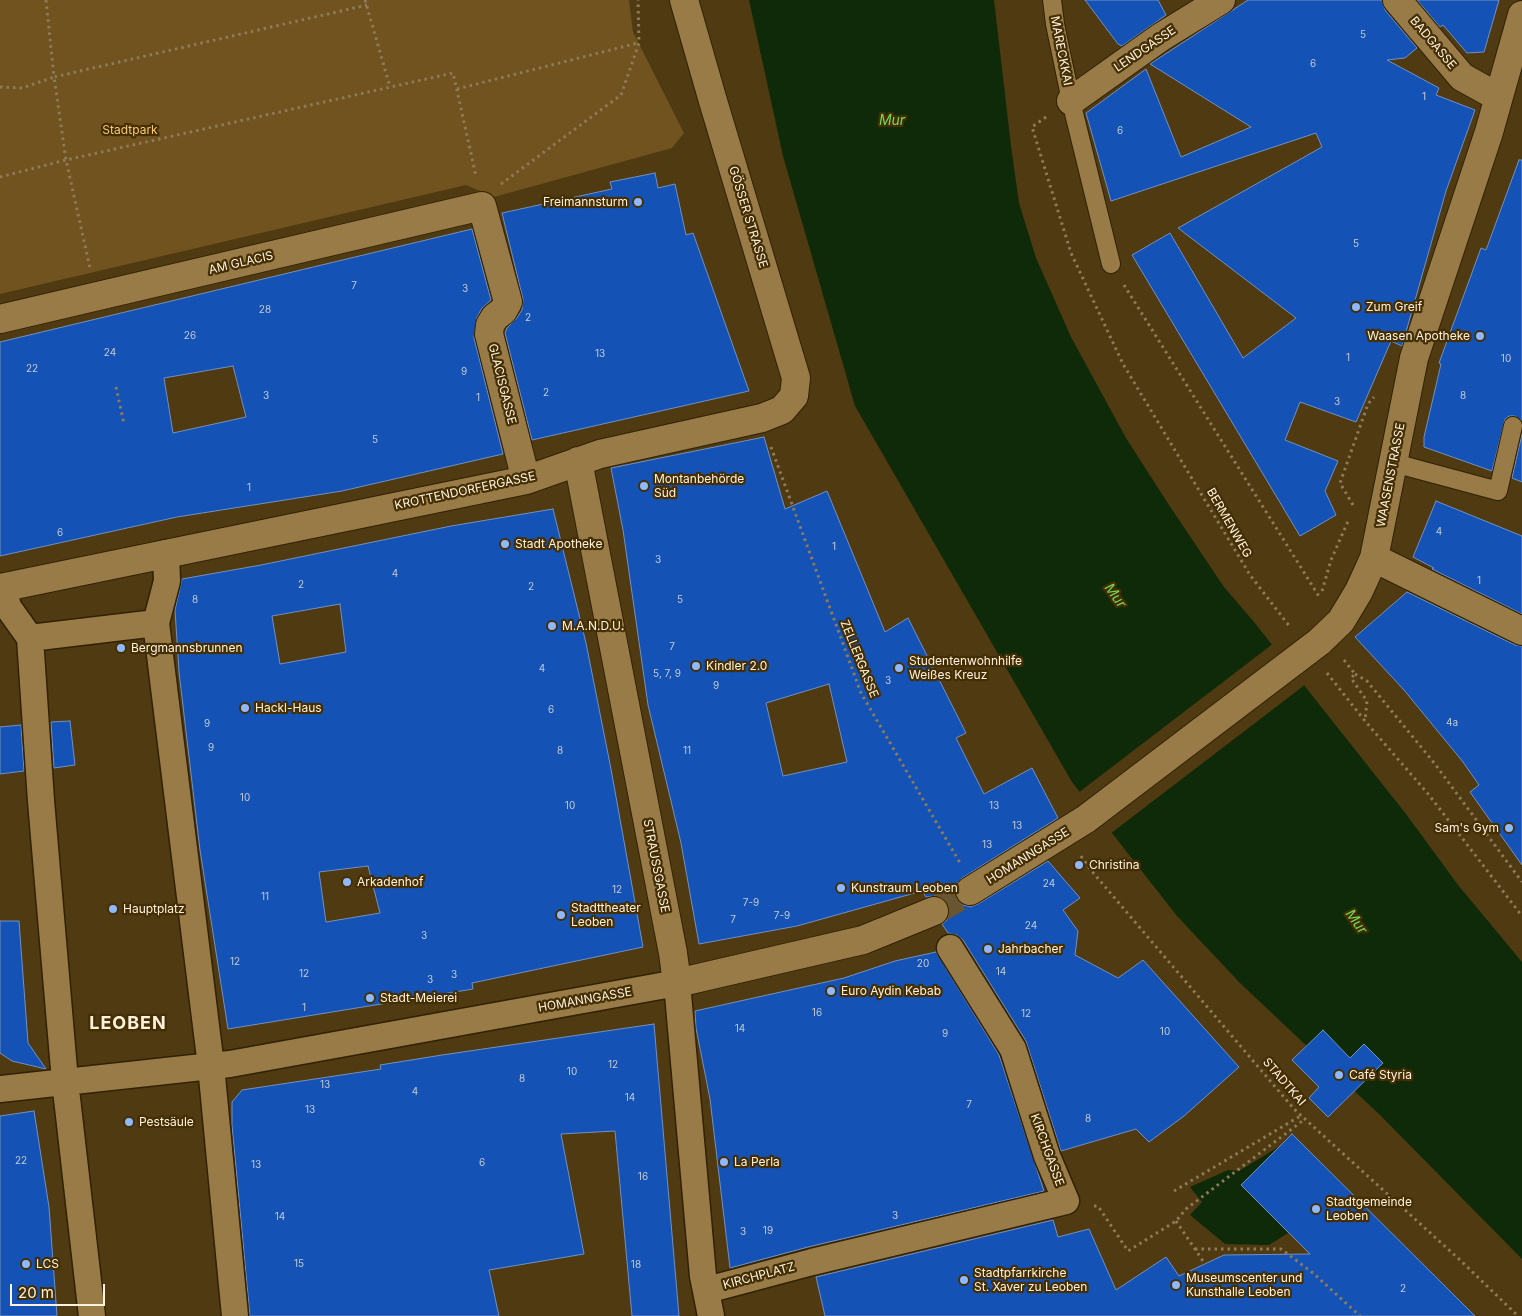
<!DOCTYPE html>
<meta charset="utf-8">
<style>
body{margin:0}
#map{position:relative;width:1522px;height:1316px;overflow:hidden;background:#4f3a11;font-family:Inter,sans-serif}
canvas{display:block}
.scale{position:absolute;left:10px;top:1284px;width:95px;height:22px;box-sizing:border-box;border:2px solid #fff1dc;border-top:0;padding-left:6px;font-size:15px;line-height:18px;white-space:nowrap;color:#fff1dc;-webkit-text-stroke:4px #442f04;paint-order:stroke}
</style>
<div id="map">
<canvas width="1522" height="1316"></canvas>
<div class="scale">20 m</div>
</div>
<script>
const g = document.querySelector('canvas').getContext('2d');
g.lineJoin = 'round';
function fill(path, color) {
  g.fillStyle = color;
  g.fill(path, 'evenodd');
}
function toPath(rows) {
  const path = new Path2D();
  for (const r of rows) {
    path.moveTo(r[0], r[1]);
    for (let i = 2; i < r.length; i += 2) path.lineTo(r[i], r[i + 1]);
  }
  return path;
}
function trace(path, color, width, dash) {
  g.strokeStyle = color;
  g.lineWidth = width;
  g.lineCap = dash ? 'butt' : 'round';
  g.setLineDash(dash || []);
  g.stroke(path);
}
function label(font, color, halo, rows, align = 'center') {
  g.font = font + ' Inter,sans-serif';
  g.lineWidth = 4.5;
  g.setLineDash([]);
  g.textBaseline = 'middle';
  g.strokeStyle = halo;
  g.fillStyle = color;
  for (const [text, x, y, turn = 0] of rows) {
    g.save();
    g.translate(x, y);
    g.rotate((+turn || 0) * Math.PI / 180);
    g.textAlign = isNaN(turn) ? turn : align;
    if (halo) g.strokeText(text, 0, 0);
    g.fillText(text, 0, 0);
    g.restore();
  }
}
fill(toPath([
 [0,0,629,0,633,32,684,133,672,148,494,197,466,185,0,294]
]), '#70531e');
fill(toPath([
 [749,0,994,0,1011,146,1019,203,1036,258,1071,337,1126,438,1167,502,1224,587,1254,622,1406,814,1458,885,1522,962,1522,1259,1380,1115,1240,983,1177,916,1072,782,855,406,783,156],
 [1280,1146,1241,1185,1288,1233,1269,1245,1225,1244,1190,1215,1202,1202,1190,1187,1228,1170,1239,1171]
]), '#0e2a08');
fill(toPath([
 [1274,643,1306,684,1110,834,1078,793]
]), '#4f3a11');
const building = toPath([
 [1085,0,1158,0,1166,15,1122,46,1118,44,1085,0],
 [1248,0,1382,0,1385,10,1417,48,1405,58,1387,60,1439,88,1436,95,1475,110,1446,191,1402,346,1391,341,1356,422,1300,402,1285,440,1338,461,1325,491,1336,515,1300,536,1132,255,1170,233,1243,358,1296,318,1178,228,1322,147,1316,133,1111,201,1086,113,1146,69,1181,157,1251,127,1150,64,1248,0],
 [1417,0,1499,0,1484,52,1467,53,1443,25,1440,27,1417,0],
 [1519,160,1522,160,1522,421,1515,416,1509,416,1505,419,1492,471,1424,447,1424,437,1441,364,1439,363,1481,248,1486,250,1519,160],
 [655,173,658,188,675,184,686,235,693,233,749,391,532,440,505,333,507,328,516,319,522,310,523,299,502,213,612,189,610,182,655,173],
 [472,229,491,300,482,308,477,317,474,338,503,454,342,491,177,517,0,556,0,342,472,229],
 [233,366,246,417,173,433,164,378,233,366],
 [1522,434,1522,482,1512,478,1522,434],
 [764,437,785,509,827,491,885,632,908,618,966,733,956,738,984,794,1032,768,1058,818,962,878,957,883,954,891,957,900,963,905,971,907,978,904,1048,861,1080,898,1063,910,1078,931,1075,955,1118,978,1143,960,1239,1067,1184,1116,1149,1142,1136,1129,1061,1151,1026,1041,963,940,957,935,948,933,942,924,947,920,949,913,948,905,943,898,936,896,926,897,922,891,797,926,699,944,681,843,648,705,623,530,611,468,764,437],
 [829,684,847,762,783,776,766,703,829,684],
 [1436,501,1522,536,1522,614,1432,569,1434,568,1413,557,1436,501],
 [553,509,586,643,611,769,643,947,472,983,473,989,228,1029,200,850,179,672,175,610,182,579,261,565,451,526,553,509],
 [340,604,346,652,280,664,272,616,340,604],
 [368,866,380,913,326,922,319,872,368,866],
 [1407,592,1515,645,1522,646,1522,865,1470,792,1479,785,1463,762,1404,690,1355,637,1407,592],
 [70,721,75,765,54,768,51,722,70,721],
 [21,725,24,771,0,774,0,727,21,725],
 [0,921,19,921,28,1043,46,1069,12,1061,0,1053,0,921],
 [936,952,999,1055,1044,1191,808,1247,730,1268,710,1099,696,1028,695,1011,844,978,895,961,936,952],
 [654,1024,679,1316,632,1316,615,1131,561,1134,584,1254,489,1270,499,1316,250,1316,232,1125,232,1102,242,1090,381,1069,380,1065,442,1055,654,1024],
 [1323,1030,1350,1058,1364,1044,1383,1063,1328,1117,1309,1098,1319,1087,1292,1060,1323,1030],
 [34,1111,49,1207,57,1316,0,1316,0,1116,34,1111],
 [1292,1134,1475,1316,825,1316,816,1277,1053,1220,1058,1237,1089,1229,1116,1290,1166,1257,1179,1276,1224,1255,1310,1254,1241,1185,1292,1134]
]);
fill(building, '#1453b5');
trace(building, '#7390c0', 1);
trace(toPath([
 [934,911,970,891]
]), '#69552f', 28, [28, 14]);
const service = toPath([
 [1052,0,1055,24,1071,101,1111,264],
 [1394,463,1498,491,1513,426]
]);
const pedestrian = toPath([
 [3,587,8,607,30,638,41,801,65,1081,92,1316],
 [156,623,167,581,166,553],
 [30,638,156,623,211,1066,235,1316],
 [0,1089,230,1064,677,983,703,1276,711,1316],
 [707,1290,812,1262,1066,1201,1047,1156,1013,1049,950,948]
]);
const minor = toPath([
 [1397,0,1462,77,1498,97],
 [1071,101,1161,37,1221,0],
 [0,319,482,206,508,302,503,311,495,317,490,325,489,334,526,480],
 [578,461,673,953,677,983,863,940,934,911],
 [1374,558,1522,631],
 [0,588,526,480,600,454,762,418,782,410,794,396,796,378,713,101,684,0],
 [1319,642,1341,621,1359,591,1374,558,1414,358,1489,132,1522,15],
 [970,891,1086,819]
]);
trace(service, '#312206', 20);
trace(pedestrian, '#312206', 29);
trace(minor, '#312206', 30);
trace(toPath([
 [46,0,54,77,367,5],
 [365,0,390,87],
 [0,87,22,88,54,77,66,160,90,268],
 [457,89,638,43],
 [1046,117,1032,127,1071,253,1123,364,1250,575,1290,627],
 [0,177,66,160,453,73,476,176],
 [501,184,621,95,639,43,638,0],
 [1124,285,1320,598],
 [116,387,124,424],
 [771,447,861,693,960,863],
 [1353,505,1340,483,1368,404,1374,397],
 [1322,591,1331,560,1349,519],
 [1344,660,1355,674,1351,678,1367,701,1365,721],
 [1327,673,1365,721,1429,795,1522,916],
 [1355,674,1367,681,1435,764,1522,882],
 [1081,856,1090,869,1294,1109,1460,1260,1518,1316],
 [1174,1191,1302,1115],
 [1094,1206,1098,1206,1128,1251,1176,1221,1186,1209,1305,1119],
 [1176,1221,1205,1264],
 [1195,1249,1281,1249,1313,1273,1360,1316]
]), '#8e7b59', 3, [2.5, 4]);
trace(service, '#997b47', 18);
trace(pedestrian, '#997b47', 26);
trace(minor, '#997b47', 28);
const minorBridge = toPath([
 [1086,819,1319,642]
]);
trace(minorBridge, '#312206', 30, []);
trace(minorBridge, '#997b47', 28);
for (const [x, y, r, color] of [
 [638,202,5,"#8fb8fd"],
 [1356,307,5,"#8fb8fd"],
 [1480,336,5,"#8fb8fd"],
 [644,486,5,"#8fb8fd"],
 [505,544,5,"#8fb8fd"],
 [552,626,5,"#8fb8fd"],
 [121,648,5,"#8fb8fd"],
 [696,666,5,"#8fb8fd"],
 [899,668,5,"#8fb8fd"],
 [245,708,5,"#8fb8fd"],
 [1509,828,5,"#8fb8fd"],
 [1079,865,5,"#8fb8fd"],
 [347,882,5,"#8fb8fd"],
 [841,888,5,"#8fb8fd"],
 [113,909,5,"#8fb8fd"],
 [561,915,5,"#8fb8fd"],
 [988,949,5,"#8fb8fd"],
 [831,991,5,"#8fb8fd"],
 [370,998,5,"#8fb8fd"],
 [1339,1075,5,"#8fb8fd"],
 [129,1122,5,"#8fb8fd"],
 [724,1162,5,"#8fb8fd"],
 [1316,1209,5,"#8fb8fd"],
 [26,1264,5,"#8fb8fd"],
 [964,1280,5,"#8fb8fd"],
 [1176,1285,5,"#8fb8fd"]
]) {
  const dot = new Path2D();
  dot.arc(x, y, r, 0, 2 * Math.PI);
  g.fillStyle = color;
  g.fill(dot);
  trace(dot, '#442f04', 2);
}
label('10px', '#c4cad2', null, [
 ["5",1363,35],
 ["6",1313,64],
 ["1",1424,97],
 ["6",1120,131],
 ["5",1356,244],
 ["7",354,286],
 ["3",465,289],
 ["28",265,310],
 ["2",528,318],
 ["26",190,336],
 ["24",110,353],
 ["13",600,354],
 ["1",1348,358],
 ["10",1506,359],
 ["22",32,369],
 ["9",464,372],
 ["2",546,393],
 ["3",266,396],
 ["8",1463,396],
 ["1",478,398],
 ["3",1337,402],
 ["5",375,440],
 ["1",249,488],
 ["4",1439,532],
 ["6",60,533],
 ["1",834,547],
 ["3",658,560],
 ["4",395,574],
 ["1",1479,581],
 ["2",301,585],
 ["2",531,587],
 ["8",195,600],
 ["5",680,600],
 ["7",672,647],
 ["4",542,669],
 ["5, 7, 9",667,674],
 ["3",888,681],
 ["9",716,686],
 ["6",551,710],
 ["4a",1452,723],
 ["9",207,724],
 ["9",211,748],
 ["8",560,751],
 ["11",687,751],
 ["10",245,798],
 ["10",570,806],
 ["13",994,806],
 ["13",1017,826],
 ["13",987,845],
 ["24",1049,884],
 ["12",617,890],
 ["11",265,897],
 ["7-9",751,903],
 ["7-9",782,916],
 ["7",733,920],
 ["24",1031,926],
 ["3",424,936],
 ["12",235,962],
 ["20",923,964],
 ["14",1001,972],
 ["12",304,974],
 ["3",454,975],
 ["3",430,980],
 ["1",304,1008],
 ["16",817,1013],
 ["12",1026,1014],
 ["14",740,1029],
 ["10",1165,1032],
 ["9",945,1034],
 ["12",613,1065],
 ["10",572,1072],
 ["8",522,1079],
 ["13",325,1085],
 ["4",415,1092],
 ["14",630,1098],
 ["7",969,1105],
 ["13",310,1110],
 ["8",1088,1119],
 ["22",21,1161],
 ["6",482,1163],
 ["13",256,1165],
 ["16",643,1177],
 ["3",895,1216],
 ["14",280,1217],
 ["19",768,1231],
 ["3",743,1232],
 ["15",299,1264],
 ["18",636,1265],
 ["2",1403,1289]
]);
label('12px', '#fff1dc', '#442f04', [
 ["BADGASSE",1433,43,50],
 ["LENDGASSE",1145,49,-34],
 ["MARECKKAI",1061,51,79],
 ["GÖSSER STRASSE",748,217,73],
 ["AM GLACIS",241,263,-13],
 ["GLACISGASSE",502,384,76],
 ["WAASENSTRASSE",1391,475,-79],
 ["KROTTENDORFERGASSE",465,491,-12],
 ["BERMENWEG",1229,523,60],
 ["ZELLERGASSE",859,659,68],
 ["HOMANNGASSE",1028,856,-32],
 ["STRAUSSGASSE",656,866,79],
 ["HOMANNGASSE",585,1000,-10],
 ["STADTKAI",1284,1082,49],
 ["KIRCHGASSE",1047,1150,70],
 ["KIRCHPLATZ",759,1276,-15]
]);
label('12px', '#fac972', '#442f04', [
 ["Stadtpark",130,130]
]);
label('12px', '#fff1dc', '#442f04', [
 ["Freimannsturm",628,202,"right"],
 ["Zum Greif",1366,307],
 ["Waasen Apotheke",1470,336,"right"],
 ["Montanbehörde",654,479],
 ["Süd",654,493],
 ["Stadt Apotheke",515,544],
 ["M.A.N.D.U.",562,626],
 ["Bergmannsbrunnen",131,648],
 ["Studentenwohnhilfe",909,661],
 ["Weißes Kreuz",909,675],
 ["Kindler 2.0",706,666],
 ["Hackl-Haus",255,708],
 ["Sam's Gym",1499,828,"right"],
 ["Christina",1089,865],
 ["Arkadenhof",357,882],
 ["Kunstraum Leoben",851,888],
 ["Stadttheater",571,908],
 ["Leoben",571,922],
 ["Hauptplatz",123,909],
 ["Jahrbacher",998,949],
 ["Euro Aydin Kebab",841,991],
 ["Stadt-Meierei",380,998],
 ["Café Styria",1349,1075],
 ["Pestsäule",139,1122],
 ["La Perla",734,1162],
 ["Stadtgemeinde",1326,1202],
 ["Leoben",1326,1216],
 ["LCS",36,1264],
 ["Stadtpfarrkirche",974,1273],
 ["St. Xaver zu Leoben",974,1287],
 ["Museumscenter und",1186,1278],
 ["Kunsthalle Leoben",1186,1292]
], 'left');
label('italic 14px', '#71dc57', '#442f04', [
 ["Mur",892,121],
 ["Mur",1115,596,54],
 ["Mur",1356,922,54]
]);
g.letterSpacing = '1px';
label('bold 18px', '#fff1dc', '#442f04', [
 ["LEOBEN",128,1024]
]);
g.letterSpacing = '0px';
</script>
